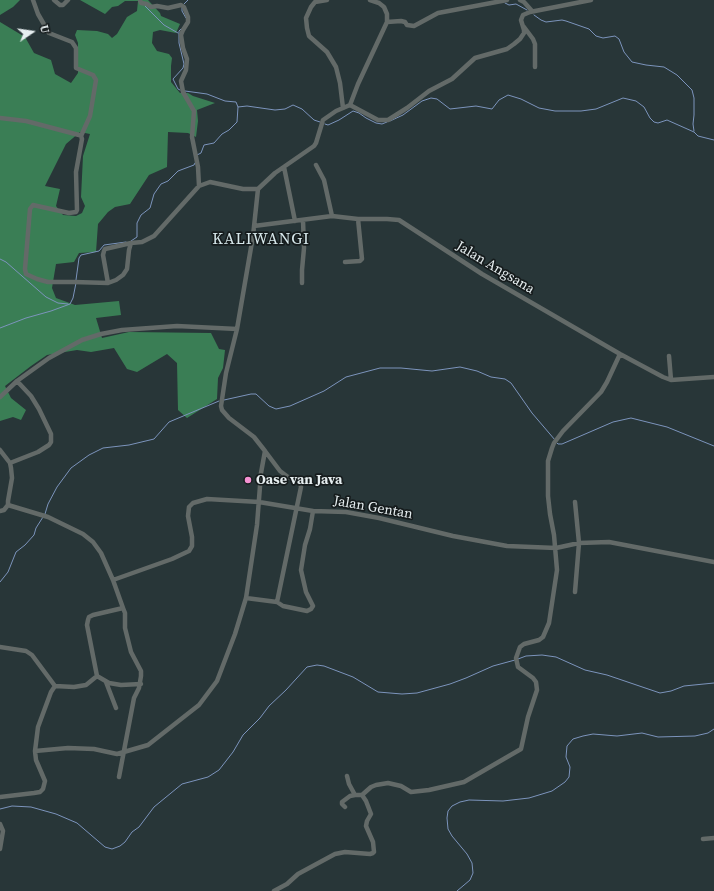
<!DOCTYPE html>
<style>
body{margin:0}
#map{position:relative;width:714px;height:891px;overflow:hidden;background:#283638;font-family:"Source Serif 4",serif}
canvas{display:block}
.north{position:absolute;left:12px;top:12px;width:40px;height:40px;-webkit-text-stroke:3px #161c1d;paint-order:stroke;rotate:77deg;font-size:11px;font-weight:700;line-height:16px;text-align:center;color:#e6eef0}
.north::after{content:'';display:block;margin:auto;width:14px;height:18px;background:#e6eef0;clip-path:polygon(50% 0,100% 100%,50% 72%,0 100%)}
</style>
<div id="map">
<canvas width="714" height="891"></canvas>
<div class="north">U</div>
</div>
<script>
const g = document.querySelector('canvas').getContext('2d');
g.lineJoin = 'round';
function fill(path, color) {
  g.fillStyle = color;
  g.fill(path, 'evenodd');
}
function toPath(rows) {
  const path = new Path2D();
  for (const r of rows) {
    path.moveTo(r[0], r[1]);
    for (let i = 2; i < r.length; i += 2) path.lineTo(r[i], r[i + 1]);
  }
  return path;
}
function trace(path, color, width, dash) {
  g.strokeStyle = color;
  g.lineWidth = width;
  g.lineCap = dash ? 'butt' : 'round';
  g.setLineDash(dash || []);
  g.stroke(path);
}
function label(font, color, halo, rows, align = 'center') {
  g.font = font + ' "Source Serif 4",serif';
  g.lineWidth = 3.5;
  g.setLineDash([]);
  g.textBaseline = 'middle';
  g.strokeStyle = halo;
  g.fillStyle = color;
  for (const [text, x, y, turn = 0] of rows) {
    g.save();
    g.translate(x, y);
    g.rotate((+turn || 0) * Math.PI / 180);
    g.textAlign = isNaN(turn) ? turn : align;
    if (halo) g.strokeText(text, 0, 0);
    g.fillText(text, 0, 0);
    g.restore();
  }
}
fill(toPath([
 [0,0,20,0,13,7,0,15],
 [80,0,148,0,160,13,161,16,180,24,176,33,160,30,153,32,152,43,157,51,169,54,172,58,171,66,171,82,180,93,188,93,193,96,215,103,197,110,198,121,196,137,188,133,168,132,167,167,149,175,130,204,115,207,108,212,98,224,96,252,79,253,74,262,56,264,52,288,56,298,75,305,119,301,121,315,96,318,102,338,129,332,211,333,219,349,225,350,223,368,218,378,217,399,187,418,178,410,177,363,167,354,137,372,127,369,114,348,91,352,77,350,47,355,31,366,5,386,11,398,26,410,21,420,13,417,0,421,0,22,25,37,34,53,51,60,55,74,71,83,78,73,78,43,75,35,77,30,97,31,108,34,112,38,117,34,127,17,137,11,138,1,125,1,118,6,112,7,105,14],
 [80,132,90,134,83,156,81,197,85,206,82,213,76,216,63,215,56,206,60,189,45,186,66,144]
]), '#3a7e55');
trace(toPath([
 [505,3,509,5,516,4,527,10],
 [184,4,188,0],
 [145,6,164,25,178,33],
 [182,8,182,11,186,18],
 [534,15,541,20,546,22,562,20,566,21,589,29,596,36,603,38,615,36,619,39,624,52,632,62,646,65,664,67,677,75,692,90,694,98,694,115,693,124,694,131],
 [180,90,178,89,173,79,183,68,184,64,179,43,179,31,181,29],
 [185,91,207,94,225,101,236,102,238,107,247,106,275,110,285,109,293,105,302,109,314,120,320,122],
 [390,121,403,115,422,101,431,98,437,99,450,109,476,106,492,109,499,100,508,95,521,99,539,108,555,111,581,111,596,109,623,98,636,101,644,107,650,118,654,122,658,123,667,120,694,132,698,136,714,140],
 [325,124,328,125,339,120,353,111,359,113,366,118,376,123,382,124,387,122],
 [197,155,201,153,204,145,214,143,222,134,229,130,237,122,238,107],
 [131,241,137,237,137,223,141,215,150,208,154,194,161,184,168,181,178,171,194,165,195,163],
 [0,259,6,262,46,297,58,303,68,304],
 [76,280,79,258,81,255,99,251,104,245,126,242],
 [0,328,26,318,51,311,70,304,73,298,76,283],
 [224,400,251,394,256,394,269,406,276,409,290,406,324,391,346,377,380,368,401,368,432,371,460,367,477,371,491,377,505,379,511,383,532,413,555,440],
 [557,443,558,444,562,444,613,422,631,418,667,427,714,446],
 [45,514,48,504,57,487,71,468,89,455,103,448,129,445,154,439,169,422,219,401],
 [0,582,8,572,16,552,25,545,34,535,36,528,43,517],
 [518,659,526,656,542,655,556,657,585,670,607,675,660,693,671,691,684,686,714,683],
 [0,809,12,806,31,807,56,814,77,823,105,847,112,849,120,846,125,842,132,832,139,827,154,807,182,784,208,777,219,770,233,752,243,735,260,718,269,706,286,690,307,667,317,665,324,666,353,677,378,692,402,694,417,693,450,684,466,678,493,666,515,660],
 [457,891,470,880,473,873,472,863,467,854,452,836,448,829,447,818,448,811,452,806,460,802,469,800,503,801,529,798,552,791,565,782,569,777,570,767,566,757,567,746,573,739,583,736,593,734,617,736,642,733,658,737,695,736,708,733,714,729]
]), '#7c94bc', 1);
trace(toPath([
 [33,0,38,14,49,33,72,42,76,48,76,68,93,75,96,80,90,116,81,136],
 [54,0,60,5,63,5,68,0],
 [140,0,141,3,147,4,151,7,157,6,168,8,181,5,184,7,188,17,188,22,183,30,181,35,183,48,187,59,186,70,181,81,183,92,194,111,192,137,198,167,199,186],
 [327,0,315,2,311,7,306,18,307,28,309,36,327,52,336,67,340,83,343,108],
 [520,0,524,2,532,11],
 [387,22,401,21,405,22,407,25,414,26,438,13,507,0],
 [524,27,533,39,535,44,535,67],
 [350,105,358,84,387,22,387,14,384,7,379,3,370,0],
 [0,118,26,121,79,135,81,136,82,139,76,172,77,210,76,212,69,213,33,205,30,209,25,269,26,274,37,279,48,282,74,282,108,283,116,280,123,275,127,269,129,250,131,243,142,242,154,236,199,186,210,182,243,189,258,189],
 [316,165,324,180,332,216],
 [284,167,295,221],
 [254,226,332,216,358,219,387,219,399,220,482,274,620,354,663,377,671,380,714,377],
 [345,262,360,261,362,259,358,219],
 [108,283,103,255,104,251,105,249,131,243],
 [302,283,302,270,304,248,303,220],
 [669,356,671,380],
 [0,397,17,381,49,358,82,340,101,334,122,330,177,326,237,329,253,236,258,189,275,173,314,146,316,143,323,120,336,111,350,105,378,120,388,120,407,108,429,91,452,79,475,58,507,49,514,44,520,39,524,33,524,30,521,20,523,15,530,12,591,0],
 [0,450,10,463,11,468,12,478,8,501,8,505,48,517,83,534,93,542,101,553,113,580],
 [265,451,280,471,288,477,300,483,301,487,277,602,283,606,307,611,311,609,313,606,306,592,301,570,305,545,310,529,313,511],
 [10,463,38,452,49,445,51,442,51,434,39,409,31,396,17,381],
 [575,502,579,543,575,592],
 [0,511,4,510,8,505],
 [246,598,277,602],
 [0,647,26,651,32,655,55,686],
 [97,676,109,683,121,685,141,684],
 [106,682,116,708],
 [35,751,68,748,94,749,117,754,148,745,199,705,217,681,235,634,246,598,257,525,261,473,265,451,254,437,229,418,222,410,221,406,226,373,237,329],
 [347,776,349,784,355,795,362,795,371,787,376,785,388,783,401,786,411,792,429,790,464,782,521,749,528,717,537,690,536,682,533,678,518,667,516,658,520,647,524,644,539,640,543,637,549,623,557,570,554,535,550,514,548,496,548,461,552,448,554,443,563,431,601,392,607,382,620,354],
 [119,777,134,698,139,688,141,676,141,671,131,652,125,628,125,613,123,608],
 [0,797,34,793,40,792,43,789,45,781,36,760,35,751,38,727,51,692,55,686,74,687,86,685,97,676,87,625,88,620,89,617,93,615,123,608,113,580,172,559,189,551,192,546,192,537,188,516,189,507,193,503,207,499,259,502,313,511,346,512,379,518,453,536,507,546,556,548,579,543,609,542,714,562],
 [345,807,342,804,342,802,350,796,355,795],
 [0,824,3,831,0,849],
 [703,839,714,838],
 [274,891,287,884,298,874,335,854,345,852,370,854,373,853,374,852,373,842,366,826,367,821,371,814,366,801,362,795]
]), '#636a68', 4.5);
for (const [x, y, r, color] of [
 [248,480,4,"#f591d2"]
]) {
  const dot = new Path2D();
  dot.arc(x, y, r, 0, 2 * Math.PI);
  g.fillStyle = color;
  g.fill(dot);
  trace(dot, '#161c1d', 1.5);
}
label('14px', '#e6eef0', '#161c1d', [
 ["Jalan Angsana",495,268,31],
 ["Jalan Gentan",373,508,10]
]);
label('bold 14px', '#e6eef0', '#161c1d', [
 ["Oase van Java",256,480]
], 'left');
g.letterSpacing = '1px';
label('16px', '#d7e8eb', '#161c1d', [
 ["KALIWANGI",261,240]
]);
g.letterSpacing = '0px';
</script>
